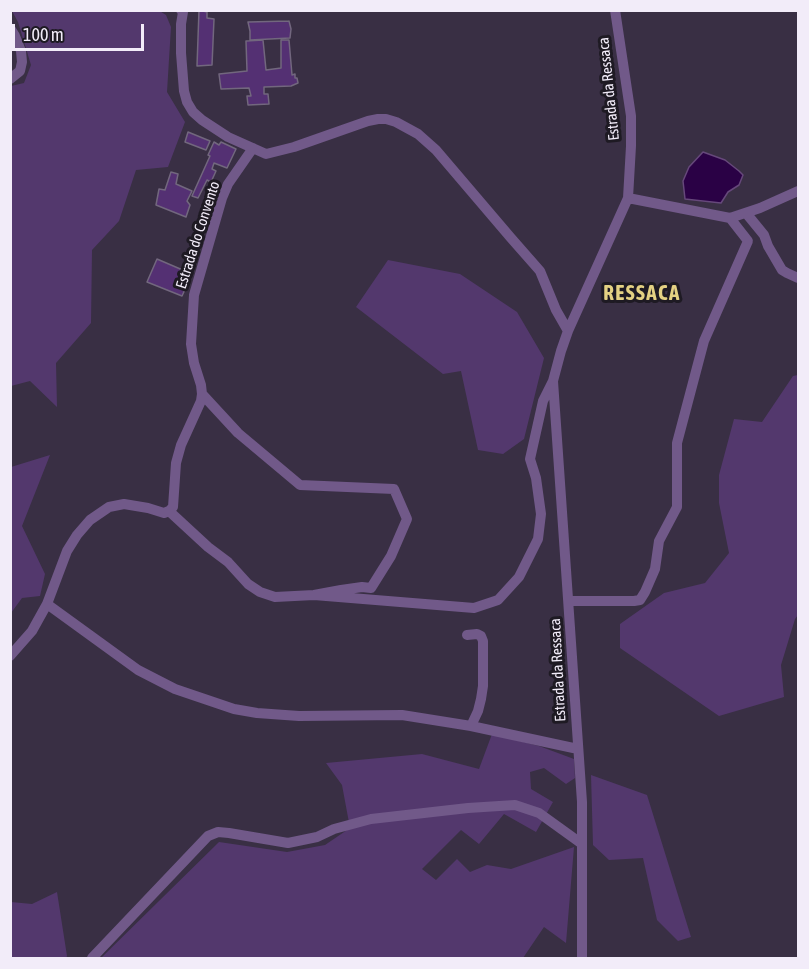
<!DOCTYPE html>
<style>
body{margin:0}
#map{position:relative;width:809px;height:969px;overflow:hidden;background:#392f44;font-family:"Asap Condensed",sans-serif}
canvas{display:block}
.frame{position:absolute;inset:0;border:12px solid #f2ecf9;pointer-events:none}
.scale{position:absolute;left:12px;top:24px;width:132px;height:27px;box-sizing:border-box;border:3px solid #f2ecf9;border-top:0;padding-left:8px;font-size:18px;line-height:21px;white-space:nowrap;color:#f2ecf9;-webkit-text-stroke:4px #1e1a23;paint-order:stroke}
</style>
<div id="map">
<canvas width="809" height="969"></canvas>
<div class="frame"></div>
<div class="scale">100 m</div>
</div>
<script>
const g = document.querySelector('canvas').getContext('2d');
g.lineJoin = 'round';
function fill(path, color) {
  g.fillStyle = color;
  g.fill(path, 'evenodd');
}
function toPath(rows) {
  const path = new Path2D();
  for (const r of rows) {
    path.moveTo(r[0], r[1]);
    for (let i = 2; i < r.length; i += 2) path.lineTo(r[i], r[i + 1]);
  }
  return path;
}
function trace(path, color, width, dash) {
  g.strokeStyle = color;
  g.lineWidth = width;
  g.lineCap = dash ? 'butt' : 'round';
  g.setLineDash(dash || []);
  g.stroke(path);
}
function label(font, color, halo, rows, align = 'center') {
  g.font = font + ' "Asap Condensed",sans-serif';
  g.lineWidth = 6;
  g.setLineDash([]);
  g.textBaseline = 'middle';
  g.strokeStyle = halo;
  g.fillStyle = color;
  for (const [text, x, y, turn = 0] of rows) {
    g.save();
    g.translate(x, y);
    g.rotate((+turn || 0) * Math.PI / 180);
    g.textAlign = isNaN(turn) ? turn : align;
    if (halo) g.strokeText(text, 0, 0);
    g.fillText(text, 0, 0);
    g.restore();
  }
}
fill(toPath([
 [12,11,158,10,166,15,171,27,167,92,185,122,168,167,136,170,119,221,92,250,91,323,56,363,57,407,30,381,11,386,11,86,24,83,31,65,18,22],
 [388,260,460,274,517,312,544,358,524,439,503,454,478,450,461,371,443,374,356,307],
 [798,375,798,615,795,619,781,665,784,697,719,716,620,648,620,624,664,593,705,583,729,553,719,503,719,475,734,419,762,422,793,376],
 [50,455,22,526,45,574,40,596,22,598,11,613,11,467],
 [492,734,539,746,574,759,575,778,566,784,544,768,530,772,531,789,553,802,536,832,504,814,479,844,461,830,422,869,436,880,457,859,470,872,487,865,511,869,574,847,566,943,544,927,523,958,101,958,219,842,287,852,325,845,350,828,342,785,326,763,422,754,479,769],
 [591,775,647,795,691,937,678,941,657,920,643,858,609,860,593,845],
 [57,892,67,956,66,958,11,958,11,902,32,904]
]), '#53386d');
const water = toPath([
 [703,152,725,160,739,171,743,175,739,185,728,192,721,203,685,199,683,181,689,167,703,152]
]);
fill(water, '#2a0145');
trace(water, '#66487b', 1.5);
const building = toPath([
 [199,10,207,12,207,18,214,19,212,65,197,66,199,10],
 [289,21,291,29,290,38,250,40,250,31,248,22,289,21],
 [263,40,266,70,281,68,281,40,289,40,292,75,295,74,295,78,297,78,298,83,291,86,264,87,264,94,268,94,269,104,248,105,247,96,251,96,249,88,221,89,219,74,247,71,246,41,263,40],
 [188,132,210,141,206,150,185,142,188,132],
 [214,142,219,145,221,142,236,149,227,168,214,163,212,169,216,171,211,182,207,180,198,198,192,196,210,156,208,155,214,142],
 [171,172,178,174,176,184,192,191,187,201,190,205,186,217,156,205,159,189,165,190,171,172],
 [157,259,192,274,182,296,147,282,157,259]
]);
fill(building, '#543073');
trace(building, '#72677e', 1.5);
trace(toPath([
 [181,10,183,12,181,24,181,53,184,91,187,102,193,112,202,120,228,137,266,154,294,147,368,121,378,119,386,119,396,122,418,134,436,150,511,238,540,271,556,310,568,331],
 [10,28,15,36,21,51,22,62,20,71,10,79],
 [628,198,730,218,760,208,798,191],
 [746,213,764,235,768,246,782,270,787,273,798,278],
 [553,381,582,802,582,958],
 [169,511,208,547,228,562,248,584,260,592,275,597,314,595,341,590,362,587,371,588,391,556,407,519,394,489,300,485,238,433,202,394],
 [314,595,474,608,498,600,519,577,538,539,541,514,536,478,530,459,543,401,553,381,561,351,568,331,628,198,631,146,631,116,615,10],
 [569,601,634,601,640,600,645,592,655,569,659,541,677,507,677,443,704,341,748,241,730,218],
 [47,604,138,670,175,689,234,709,257,713,299,716,402,715,471,726,478,711,481,699,483,686,483,641,481,636,477,634,467,635],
 [10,656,32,631,47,604,67,551,77,535,90,520,109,507,124,504,148,508,164,513,169,511,173,507,176,463,181,445,201,401,202,394,201,385,194,363,191,344,194,295,222,198,228,184,253,148],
 [471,726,578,749],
 [92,958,208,836,218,832,229,833,288,843,317,837,334,829,371,819,468,808,515,805,539,813,582,844]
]), '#715989', 10);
label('15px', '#f2ecf9', '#1e1a23', [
 ["Estrada da Ressaca",609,89,-96],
 ["Estrada do Convento",198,235,-72],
 ["Estrada da Ressaca",558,670,-93]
]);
g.letterSpacing = '1.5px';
label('bold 21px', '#e4d183', '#1e1a23', [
 ["RESSACA",642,293]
]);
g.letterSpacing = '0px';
</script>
